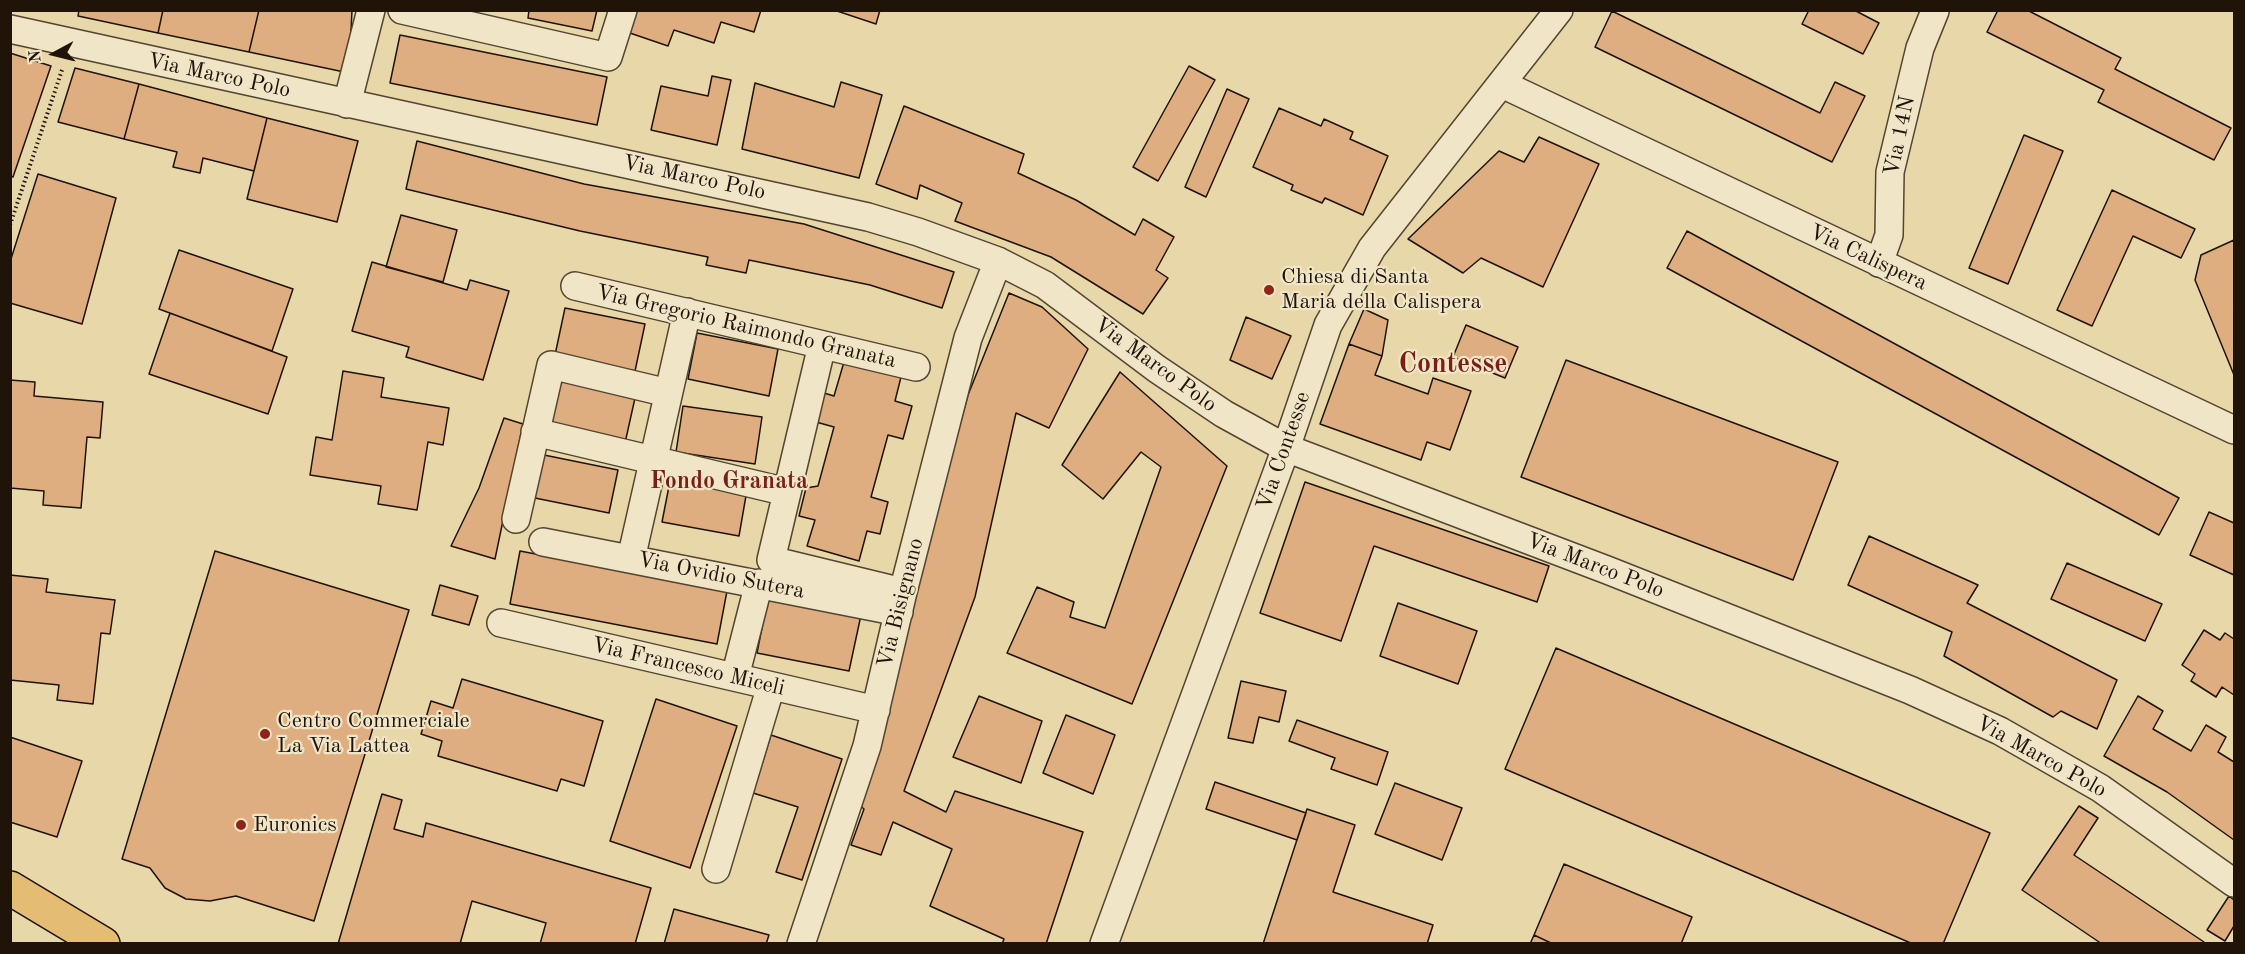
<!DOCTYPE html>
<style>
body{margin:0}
#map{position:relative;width:2245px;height:954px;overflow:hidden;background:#e8d7a9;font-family:"Old Standard TT",serif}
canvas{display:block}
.frame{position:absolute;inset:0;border:12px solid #201409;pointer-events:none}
.north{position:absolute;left:24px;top:24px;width:60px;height:60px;-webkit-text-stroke:4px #f0e5c7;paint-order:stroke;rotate:263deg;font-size:16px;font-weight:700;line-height:24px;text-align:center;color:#201409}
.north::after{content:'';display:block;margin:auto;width:21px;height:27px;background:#201409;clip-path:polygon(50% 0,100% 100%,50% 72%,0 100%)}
</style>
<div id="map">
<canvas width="2245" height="954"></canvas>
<div class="frame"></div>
<div class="north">N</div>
</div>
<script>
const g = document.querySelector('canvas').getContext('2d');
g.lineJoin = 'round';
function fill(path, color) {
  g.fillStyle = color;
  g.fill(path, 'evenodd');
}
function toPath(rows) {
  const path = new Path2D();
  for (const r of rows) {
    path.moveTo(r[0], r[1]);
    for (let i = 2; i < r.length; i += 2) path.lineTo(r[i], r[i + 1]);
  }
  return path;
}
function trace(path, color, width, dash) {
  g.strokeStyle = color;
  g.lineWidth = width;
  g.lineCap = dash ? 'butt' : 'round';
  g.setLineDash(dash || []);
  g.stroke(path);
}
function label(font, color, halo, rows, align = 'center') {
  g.font = font + ' "Old Standard TT",serif';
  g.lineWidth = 4.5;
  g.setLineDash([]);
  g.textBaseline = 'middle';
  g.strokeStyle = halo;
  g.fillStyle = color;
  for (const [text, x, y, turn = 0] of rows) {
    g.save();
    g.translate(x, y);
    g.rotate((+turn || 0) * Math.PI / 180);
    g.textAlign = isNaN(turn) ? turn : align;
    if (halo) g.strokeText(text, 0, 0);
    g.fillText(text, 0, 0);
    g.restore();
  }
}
const building = toPath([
 [79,10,163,10,158,33,78,16,79,10],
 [163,10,259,10,249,52,158,33,163,10],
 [259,10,352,10,349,73,249,52,259,10],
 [529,10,597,10,592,31,528,18,529,10],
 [631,10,761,10,754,32,721,22,714,43,674,30,668,46,624,31,631,10],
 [834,10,880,10,876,24,834,10],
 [1809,10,1854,10,1879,23,1863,54,1802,24,1809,10],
 [1998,10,2027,10,2121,58,2115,69,2231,128,2214,160,2098,102,2104,90,1987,32,1998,10],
 [1612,11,1820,113,1835,82,1865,96,1832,162,1595,47,1612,11],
 [400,35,607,77,597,125,390,83,400,35],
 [10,53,51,66,13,177,10,176,10,53],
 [1189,66,1215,80,1158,181,1133,167,1189,66],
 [75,68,139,84,124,139,58,122,75,68],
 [712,76,731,80,717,145,651,130,661,86,708,96,712,76],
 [841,82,882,95,859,178,742,149,755,83,834,107,841,82],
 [139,84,267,118,254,171,203,158,200,173,173,167,177,152,124,139,139,84],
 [1227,89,1249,99,1206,197,1185,187,1227,89],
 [904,106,1024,154,1018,173,1076,200,1135,235,1143,219,1174,237,1156,270,1168,278,1143,314,1051,257,955,221,962,203,920,185,917,199,876,184,904,106],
 [1279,108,1321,126,1324,119,1353,132,1350,139,1388,156,1363,215,1325,198,1322,203,1291,190,1293,185,1253,167,1279,108],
 [267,118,358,141,337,222,247,199,267,118],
 [2024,135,2063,151,2008,284,1969,268,2024,135],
 [1539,137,1599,164,1543,287,1481,258,1463,273,1408,239,1499,151,1524,162,1539,137],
 [417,141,584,184,804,224,954,272,942,308,870,285,749,260,746,273,706,265,708,257,580,231,406,189,417,141],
 [38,174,116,198,82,324,10,303,10,262,38,174],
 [2112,190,2195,229,2181,258,2133,236,2092,326,2057,310,2112,190],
 [401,215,457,230,443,282,386,267,401,215],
 [1687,231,2179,498,2159,535,1667,268,1687,231],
 [2234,240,2234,375,2195,280,2201,255,2234,240],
 [179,250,293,289,272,351,159,309,179,250],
 [372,262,467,290,470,280,509,291,483,380,406,357,409,347,352,331,372,262],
 [1009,293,1042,307,1088,349,1049,428,1016,413,975,597,904,791,946,812,955,791,1083,832,1046,944,1002,944,1004,939,930,906,952,849,893,822,881,855,851,845,864,809,857,803,968,395,1009,293],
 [565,308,645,324,635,371,555,355,565,308],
 [1364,309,1388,320,1382,356,1349,344,1364,309],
 [170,313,287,357,268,414,149,374,170,313],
 [1246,317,1291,336,1272,379,1230,360,1246,317],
 [1466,325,1518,347,1505,378,1453,357,1466,325],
 [697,333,778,349,769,396,688,379,697,333],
 [1349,344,1382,356,1375,375,1428,394,1433,378,1471,391,1450,450,1427,442,1421,460,1320,424,1349,344],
 [1566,360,1838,462,1793,580,1521,477,1566,360],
 [844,362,901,377,895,401,912,406,903,439,888,435,871,497,888,502,880,534,867,531,859,561,807,546,815,520,799,516,806,488,818,486,834,427,816,422,824,393,834,396,844,362],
 [343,371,384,378,381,397,449,408,443,445,428,442,417,510,378,504,381,486,310,475,316,437,332,440,343,371],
 [1120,372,1227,466,1132,704,1007,653,1037,587,1074,602,1070,617,1105,628,1161,467,1141,452,1103,499,1062,465,1120,372],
 [10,380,35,382,34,396,103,402,100,438,87,437,81,508,43,505,44,491,10,488,10,380],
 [555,380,635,398,625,443,545,425,555,380],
 [683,406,762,417,755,464,676,452,683,406],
 [504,418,523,424,495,559,451,546,479,488,504,418],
 [539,454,618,470,609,513,530,497,539,454],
 [671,476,747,490,739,536,662,522,671,476],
 [1305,482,1549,566,1537,602,1374,546,1341,641,1260,613,1305,482],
 [2209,512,2234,523,2234,575,2190,555,2209,512],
 [1869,536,1978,585,1967,603,2117,680,2097,729,2061,711,2053,717,1944,656,1952,632,1848,585,1869,536],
 [215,551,409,610,314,921,236,896,210,901,186,899,165,888,150,868,122,859,215,551],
 [520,551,727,591,717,644,510,604,520,551],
 [2067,563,2162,604,2145,641,2051,599,2067,563],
 [10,575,48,579,46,592,115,600,110,634,101,633,93,704,57,700,59,685,10,680,10,575],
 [440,585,478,596,469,625,432,615,440,585],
 [768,597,861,615,849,671,757,653,768,597],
 [1398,603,1477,631,1458,684,1380,656,1398,603],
 [2204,630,2220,640,2225,633,2234,639,2234,695,2222,687,2216,697,2191,681,2195,674,2182,665,2204,630],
 [1556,648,1990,833,1943,944,1913,944,1505,769,1556,648],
 [462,679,603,721,584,786,561,779,557,791,438,756,442,741,421,734,431,701,453,708,462,679],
 [1241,681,1286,691,1279,722,1259,717,1253,743,1228,738,1241,681],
 [979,696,1042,721,1021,783,953,757,979,696],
 [2138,696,2163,711,2153,729,2191,751,2206,725,2226,737,2218,752,2234,762,2234,840,2167,792,2104,756,2138,696],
 [656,699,737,726,690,868,610,841,656,699],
 [1066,715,1115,735,1093,794,1043,773,1066,715],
 [1297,720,1388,752,1377,785,1331,769,1335,758,1289,741,1297,720],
 [771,735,842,759,802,880,776,872,798,807,753,793,771,735],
 [10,737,82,761,57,837,10,822,10,737],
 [1215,782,1306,813,1297,840,1206,809,1215,782],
 [1395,783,1462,808,1442,860,1375,834,1395,783],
 [382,794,402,800,394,829,423,837,426,823,651,888,635,944,540,944,546,923,472,901,460,944,338,944,382,794],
 [2079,806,2098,818,2074,855,2204,942,2202,944,2102,944,2022,890,2079,806],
 [1307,809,1355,825,1333,892,1433,925,1427,944,1263,944,1307,809],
 [1564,864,1692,917,1681,944,1553,944,1534,935,1564,864],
 [2229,896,2234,900,2234,926,2225,941,2207,930,2229,896],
 [674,909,769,935,766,944,664,944,674,909],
 [1534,935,1553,944,1530,944,1534,935]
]);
fill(building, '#dfae80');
trace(building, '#201409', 1.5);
const street = toPath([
 [402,10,608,57,623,10],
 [10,29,868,217,918,232,998,261,1045,285,1157,369,1224,414,1286,448,1607,570,1910,690,2000,731,2100,788,2234,883],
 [1502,84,2234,430],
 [347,104,371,10],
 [1879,263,1889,235,1890,172,1920,48,1935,11],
 [575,286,916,367],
 [822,345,771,560,903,592],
 [535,432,787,492],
 [516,519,551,365,668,393],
 [543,542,899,612],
 [631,559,687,312],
 [501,623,876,710],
 [735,677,759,583],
 [716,869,771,686],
 [801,944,867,746,903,592,968,338,998,261],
 [1104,944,1286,448,1328,325,1372,248,1559,10]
]);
const primary = toPath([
 [10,888,103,944]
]);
trace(street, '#524531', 30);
trace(primary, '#201409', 36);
trace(toPath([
 [10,225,62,70]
]), '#201409', 4, [1.5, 3]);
trace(street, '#f0e5c7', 27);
trace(primary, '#e4bc74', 33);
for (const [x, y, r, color] of [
 [1269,290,6,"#8f2418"],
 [265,734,6,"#8f2418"],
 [241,825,6,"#8f2418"]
]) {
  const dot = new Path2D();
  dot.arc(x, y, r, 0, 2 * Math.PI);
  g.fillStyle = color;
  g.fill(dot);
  trace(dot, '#f0e5c7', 2);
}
label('22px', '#201409', '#f0e5c7', [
 ["Via Marco Polo",219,76,12],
 ["Via 14N",1900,136,-78],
 ["Via Marco Polo",694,178,12],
 ["Via Calispera",1868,258,25],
 ["Via Gregorio Raimondo Granata",746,327,13],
 ["Via Marco Polo",1155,365,36],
 ["Via Contesse",1284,451,-71],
 ["Via Marco Polo",1595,566,21],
 ["Via Ovidio Sutera",721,576,11],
 ["Via Bisignano",901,603,-76],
 ["Via Francesco Miceli",688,667,13],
 ["Via Marco Polo",2041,757,29]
]);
label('22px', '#201409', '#f0e5c7', [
 ["Chiesa di Santa",1281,277],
 ["Maria della Calispera",1281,302],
 ["Centro Commerciale",277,721],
 ["La Via Lattea",277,746],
 ["Euronics",253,825]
], 'left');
label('bold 24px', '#7a1f14', '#f0e5c7', [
 ["Fondo Granata",729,482]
]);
label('bold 28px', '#7a1f14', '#f0e5c7', [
 ["Contesse",1453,365]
]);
</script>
